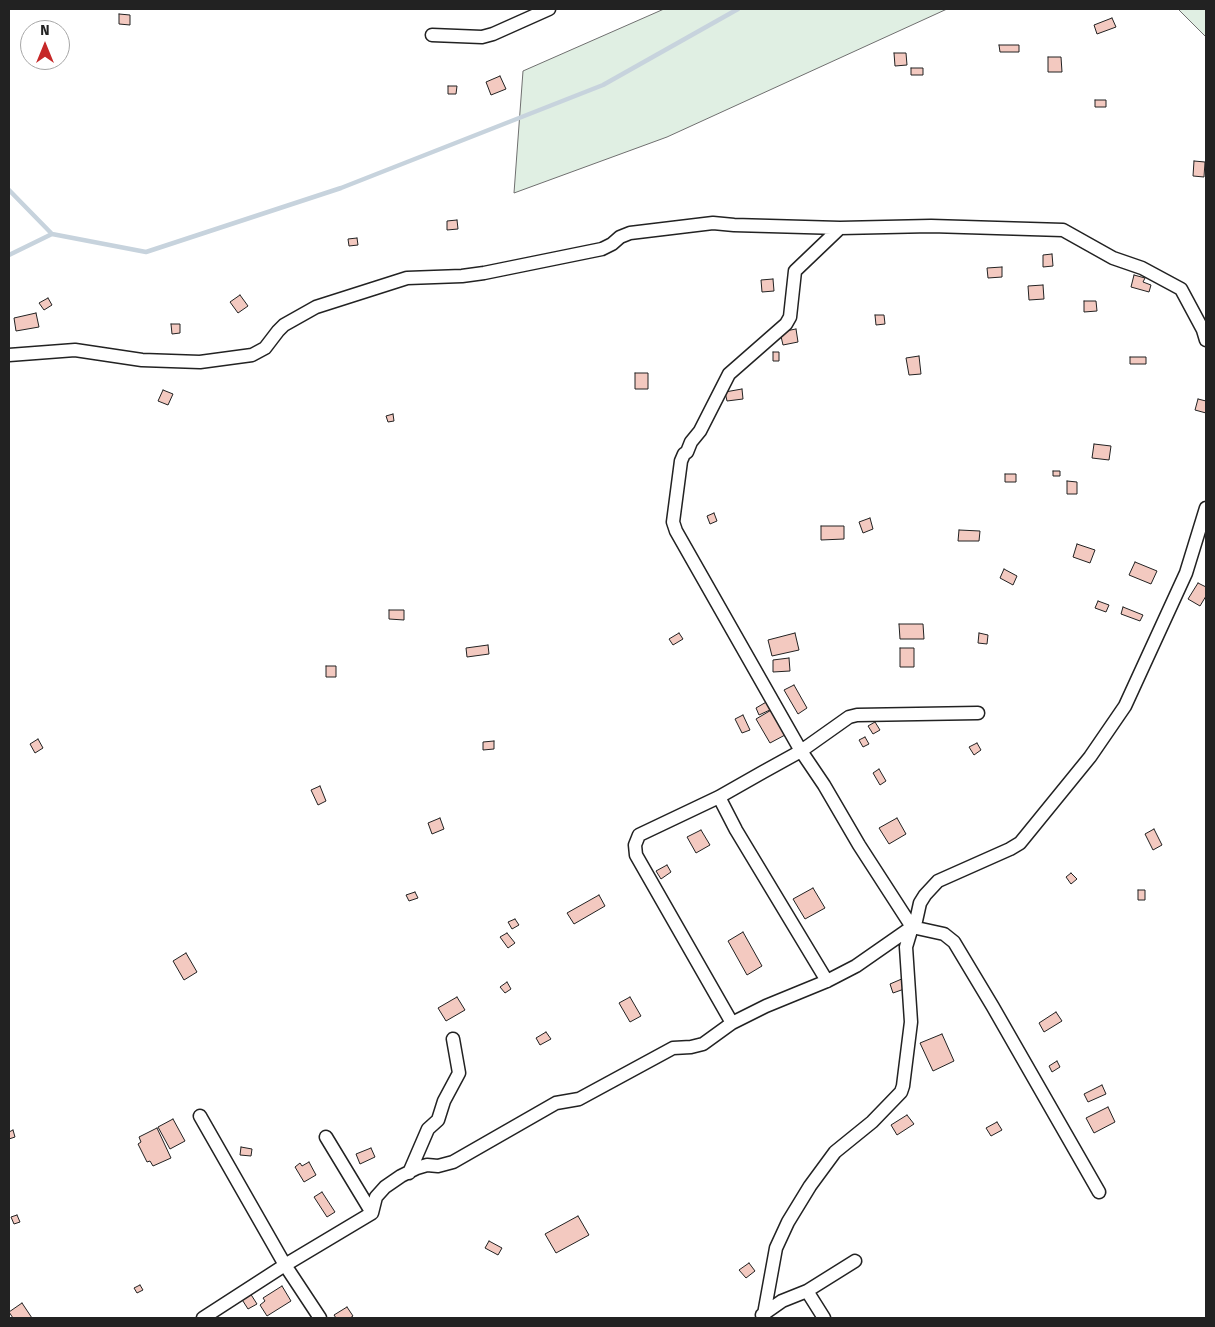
<!DOCTYPE html>
<style>
body{margin:0}
#map{position:relative;width:1215px;height:1327px;overflow:hidden;background:#fff;font-family:"Fira Sans",sans-serif}
canvas{display:block}
.frame{position:absolute;inset:0;border:10px solid #222;pointer-events:none}
.north{position:absolute;left:20px;top:20px;width:50px;height:50px;box-sizing:border-box;background:#fff;border:1px solid #a7a7a7;border-radius:50%;rotate:0deg;font-size:14px;font-weight:700;line-height:20px;text-align:center;color:#222}
.north::after{content:'';display:block;margin:auto;width:18px;height:22px;background:#c62828;clip-path:polygon(50% 0,100% 100%,50% 72%,0 100%)}
</style>
<div id="map">
<canvas width="1215" height="1327"></canvas>
<div class="frame"></div>
<div class="north">N</div>
</div>
<script>
const g = document.querySelector('canvas').getContext('2d');
g.lineJoin = 'round';
function fill(path, color) {
  g.fillStyle = color;
  g.fill(path, 'evenodd');
}
function toPath(rows) {
  const path = new Path2D();
  for (const r of rows) {
    path.moveTo(r[0], r[1]);
    for (let i = 2; i < r.length; i += 2) path.lineTo(r[i], r[i + 1]);
  }
  return path;
}
function trace(path, color, width, dash) {
  g.strokeStyle = color;
  g.lineWidth = width;
  g.lineCap = dash ? 'butt' : 'round';
  g.setLineDash(dash || []);
  g.stroke(path);
}
const green = toPath([
 [664,9,947,9,667,137,514,193,523,71,664,9],
 [1178,9,1206,9,1206,37,1178,9]
]);
fill(green, '#e0efe3');
trace(green, '#6f6f6f', 1);
trace(toPath([
 [9,190,52,234,146,252,341,188,603,85,738,9],
 [9,255,52,234]
]), '#c7d3dd', 4.5);
const building = toPath([
 [119,14,130,15,130,25,119,24,119,14],
 [1112,18,1116,27,1097,34,1094,25,1112,18],
 [999,45,1019,45,1019,52,1000,52,999,45],
 [894,53,906,53,907,65,895,66,894,53],
 [1048,57,1061,57,1062,72,1048,72,1048,57],
 [911,68,923,68,923,75,911,75,911,68],
 [500,76,506,89,491,95,486,82,500,76],
 [448,86,457,86,456,94,448,94,448,86],
 [1095,100,1106,100,1106,107,1095,107,1095,100],
 [1194,161,1205,162,1204,177,1193,176,1194,161],
 [457,220,458,229,447,230,447,221,457,220],
 [357,238,358,245,349,246,348,239,357,238],
 [1052,254,1053,266,1043,267,1043,255,1052,254],
 [1002,267,1002,277,988,278,987,268,1002,267],
 [1134,275,1145,278,1143,282,1151,285,1149,292,1131,287,1134,275],
 [773,279,774,291,762,292,761,280,773,279],
 [1043,285,1044,299,1029,300,1028,286,1043,285],
 [240,295,248,306,238,313,230,302,240,295],
 [48,298,52,305,44,310,39,303,48,298],
 [1084,301,1096,301,1097,311,1084,312,1084,301],
 [36,313,39,327,16,331,14,318,36,313],
 [875,315,884,315,885,324,876,325,875,315],
 [171,324,180,324,180,333,172,334,171,324],
 [796,329,798,342,783,345,780,332,796,329],
 [773,352,779,352,779,361,773,361,773,352],
 [919,356,921,374,909,375,906,358,919,356],
 [1130,357,1146,357,1146,364,1130,364,1130,357],
 [635,373,648,373,648,389,635,389,635,373],
 [742,389,743,399,727,401,725,392,742,389],
 [163,390,173,394,168,405,158,401,163,390],
 [1198,399,1206,401,1206,413,1195,410,1198,399],
 [393,414,394,421,388,422,386,416,393,414],
 [1094,444,1111,446,1109,460,1092,458,1094,444],
 [1053,471,1060,471,1060,476,1053,476,1053,471],
 [1005,474,1016,474,1016,482,1005,482,1005,474],
 [1067,481,1077,482,1077,494,1067,494,1067,481],
 [714,513,717,521,710,524,707,516,714,513],
 [870,518,873,529,863,533,859,522,870,518],
 [821,526,844,526,844,539,821,540,821,526],
 [959,530,980,531,979,541,958,541,959,530],
 [1077,544,1095,550,1090,563,1073,557,1077,544],
 [1135,562,1157,571,1151,584,1129,575,1135,562],
 [1004,569,1017,576,1013,585,1000,578,1004,569],
 [1198,583,1206,587,1206,596,1200,606,1188,599,1198,583],
 [1098,601,1109,605,1106,612,1095,608,1098,601],
 [1123,607,1143,615,1140,621,1121,614,1123,607],
 [389,610,404,610,404,620,389,619,389,610],
 [899,624,923,624,924,639,900,639,899,624],
 [679,633,683,639,673,645,669,639,679,633],
 [795,633,799,650,772,656,768,640,795,633],
 [979,633,988,635,987,644,978,643,979,633],
 [488,645,489,654,467,657,466,648,488,645],
 [900,648,914,648,914,667,900,667,900,648],
 [789,658,790,671,773,672,773,660,789,658],
 [326,666,336,666,336,677,326,677,326,666],
 [794,685,807,708,798,714,784,690,794,685],
 [768,701,772,709,759,715,756,708,768,701],
 [773,709,785,735,770,743,756,719,773,709],
 [743,715,750,730,742,733,735,719,743,715],
 [875,722,880,730,873,734,868,726,875,722],
 [865,737,869,744,863,747,859,740,865,737],
 [38,739,43,748,35,753,30,744,38,739],
 [494,741,494,749,483,750,483,742,494,741],
 [977,743,981,750,974,755,969,747,977,743],
 [879,769,886,781,880,785,873,773,879,769],
 [320,786,326,801,318,805,311,790,320,786],
 [440,818,444,829,432,834,428,823,440,818],
 [897,818,906,834,889,844,879,828,897,818],
 [1154,829,1162,845,1153,850,1145,834,1154,829],
 [701,830,710,845,696,853,687,837,701,830],
 [667,865,671,872,661,879,656,871,667,865],
 [1071,873,1077,879,1071,884,1066,877,1071,873],
 [813,888,825,908,805,919,793,899,813,888],
 [1138,890,1145,890,1145,900,1138,900,1138,890],
 [415,892,418,898,409,901,406,895,415,892],
 [599,895,605,906,574,924,567,913,599,895],
 [515,919,519,925,512,929,508,922,515,919],
 [743,932,762,966,747,975,728,941,743,932],
 [507,933,515,943,508,948,500,937,507,933],
 [186,953,197,972,184,980,173,961,186,953],
 [904,978,907,988,893,993,890,984,904,978],
 [507,982,511,989,505,993,500,987,507,982],
 [457,997,465,1010,446,1021,438,1008,457,997],
 [630,997,641,1016,630,1022,619,1003,630,997],
 [1056,1012,1062,1021,1044,1032,1039,1023,1056,1012],
 [546,1032,551,1039,540,1045,536,1038,546,1032],
 [942,1034,954,1061,933,1071,920,1043,942,1034],
 [1057,1061,1060,1067,1052,1072,1049,1066,1057,1061],
 [1102,1085,1106,1094,1088,1102,1084,1094,1102,1085],
 [1108,1107,1115,1122,1094,1133,1086,1118,1108,1107],
 [907,1115,914,1124,897,1135,891,1125,907,1115],
 [173,1119,185,1141,170,1149,158,1127,173,1119],
 [997,1122,1002,1130,991,1136,986,1128,997,1122],
 [157,1128,171,1158,153,1166,150,1161,147,1162,138,1144,141,1142,139,1137,157,1128],
 [13,1130,15,1137,9,1139,9,1132,13,1130],
 [241,1147,252,1149,251,1156,240,1155,241,1147],
 [371,1148,375,1157,360,1164,356,1154,371,1148],
 [309,1162,316,1175,304,1182,295,1167,300,1163,302,1166,309,1162],
 [322,1192,335,1212,327,1217,314,1197,322,1192],
 [17,1215,20,1222,14,1224,11,1217,17,1215],
 [578,1216,589,1235,556,1253,545,1234,578,1216],
 [489,1241,502,1248,498,1255,485,1248,489,1241],
 [749,1263,755,1271,746,1278,739,1270,749,1263],
 [140,1285,143,1290,137,1293,134,1288,140,1285],
 [282,1286,291,1301,267,1316,260,1305,265,1301,263,1298,282,1286],
 [250,1293,257,1304,248,1309,241,1298,250,1293],
 [22,1303,32,1318,13,1318,9,1312,22,1303],
 [347,1307,353,1316,350,1318,336,1318,334,1315,347,1307]
]);
fill(building, '#f3c9c0');
trace(building, '#222', 1);
const street = toPath([
 [432,35,482,37,493,34,549,9],
 [840,228,795,271,790,317,786,324,729,374,700,431,691,442,687,452,684,454,681,461,673,522,676,531,801,751,824,785,859,845,912,927,944,934,954,942,993,1007,1099,1192],
 [9,355,75,350,142,360,200,362,252,355,265,348,278,331,284,325,316,307,407,278,462,276,484,273,602,249,612,244,620,237,630,233,713,223,734,225,840,228,931,226,1063,230,1113,258,1142,268,1181,289,1203,330,1206,340],
 [719,797,736,830,827,981],
 [732,1023,636,855,635,845,639,835,719,797,763,772,801,751,849,717,857,715,978,713],
 [200,1116,285,1265,320,1318],
 [326,1137,372,1213],
 [409,1173,428,1129,438,1120,444,1101,459,1073,453,1039],
 [807,1291,824,1318],
 [764,1314,776,1248,788,1222,810,1186,835,1152,872,1122,901,1092,903,1086,911,1022,906,947,912,927],
 [762,1315,782,1301,807,1291,855,1261],
 [203,1318,285,1265,372,1213,376,1197,385,1187,401,1176,417,1168,427,1165,438,1166,453,1162,556,1103,579,1099,673,1048,691,1047,703,1044,732,1023,766,1006,827,981,856,966,912,927,916,921,920,903,925,895,938,881,1010,849,1020,843,1090,757,1125,706,1186,573,1206,508]
]);
trace(street, '#222', 15);
trace(street, '#fff', 12);
</script>
